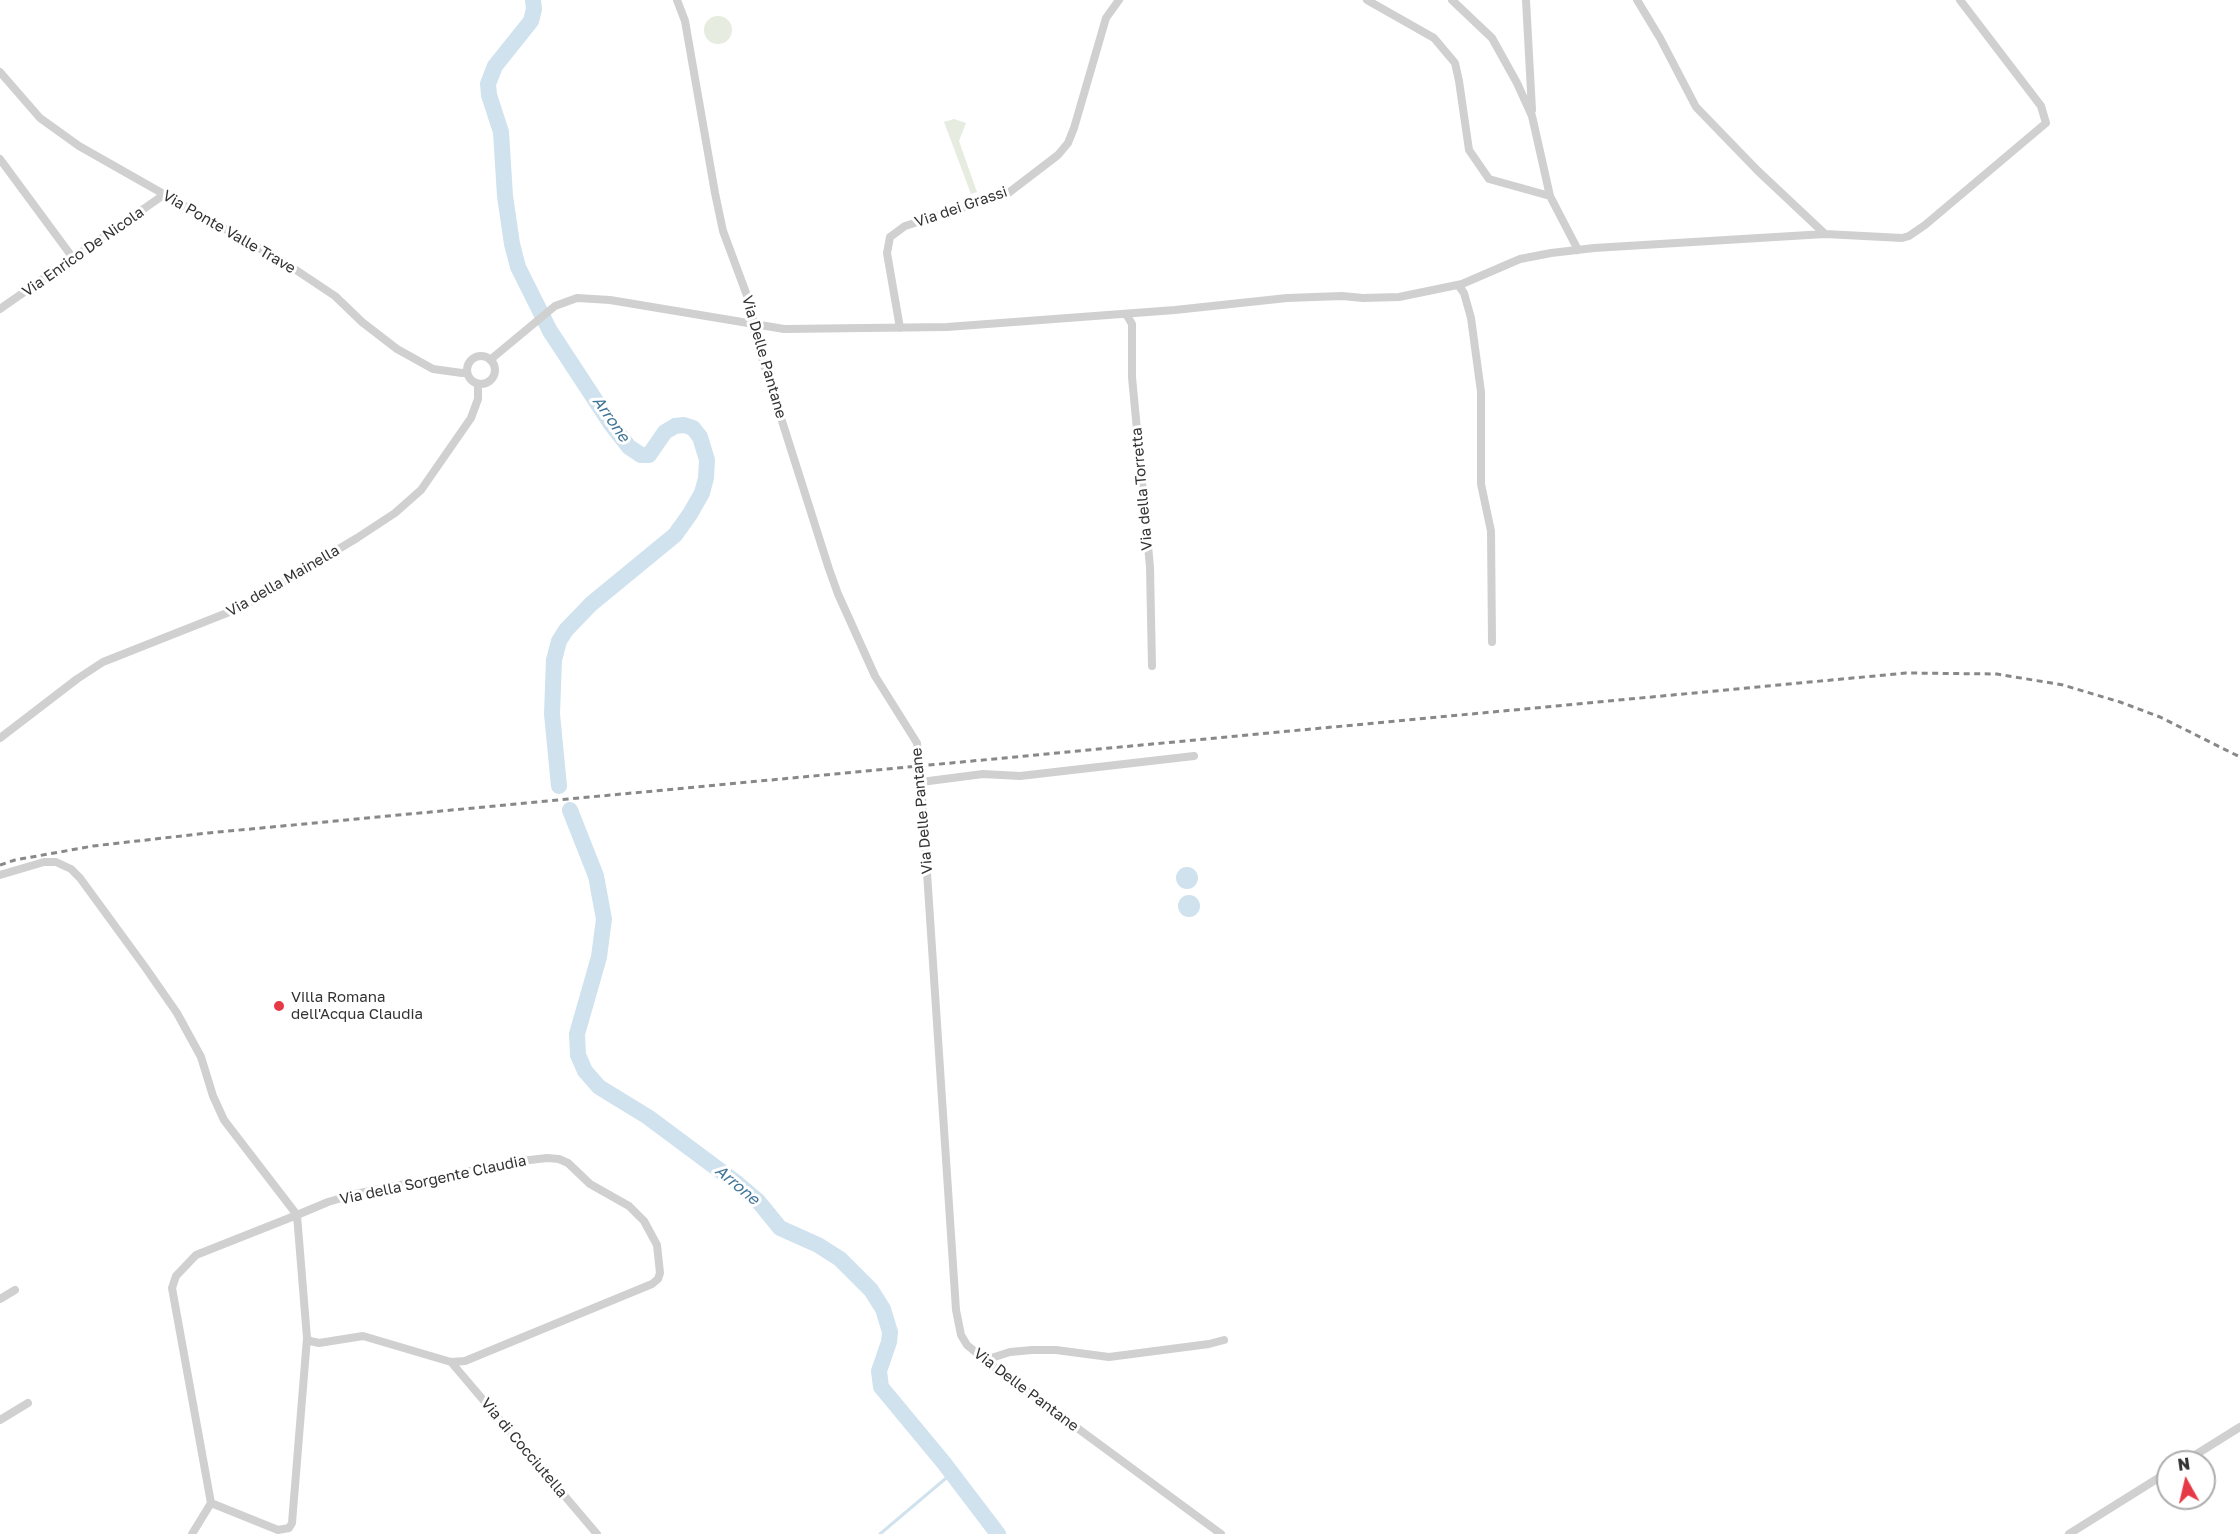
<!DOCTYPE html>
<style>
body{margin:0}
#map{position:relative;width:2240px;height:1534px;overflow:hidden;background:#fff;font-family:"Golos Text",sans-serif}
canvas{display:block}
.north{position:absolute;left:2156px;top:1450px;width:60px;height:60px;box-sizing:border-box;background:#fff;border:2px solid #adadad;border-radius:50%;rotate:352deg;font-size:16px;font-weight:700;line-height:24px;text-align:center;color:#333}
.north::after{content:'';display:block;margin:auto;width:21px;height:27px;background:#e63946;clip-path:polygon(50% 0,100% 100%,50% 72%,0 100%)}
</style>
<div id="map">
<canvas width="2240" height="1534"></canvas>
<div class="north">N</div>
</div>
<script>
const g = document.querySelector('canvas').getContext('2d');
g.lineJoin = 'round';
function fill(path, color) {
  g.fillStyle = color;
  g.fill(path, 'evenodd');
}
function toPath(rows) {
  const path = new Path2D();
  for (const r of rows) {
    if (r.length === 3) {
      path.moveTo(r[0] + r[2], r[1]);
      path.arc(r[0], r[1], r[2], 0, 2 * Math.PI);
      continue;
    }
    path.moveTo(r[0], r[1]);
    for (let i = 2; i < r.length; i += 2) path.lineTo(r[i], r[i + 1]);
  }
  return path;
}
function trace(path, color, width, dash) {
  g.strokeStyle = color;
  g.lineWidth = width;
  g.lineCap = dash ? 'butt' : 'round';
  g.setLineDash(dash || []);
  g.stroke(path);
}
function label(font, color, halo, rows, align = 'center') {
  g.font = font + ' "Golos Text",sans-serif';
  g.lineWidth = 6;
  g.setLineDash([]);
  g.textBaseline = 'middle';
  g.strokeStyle = halo;
  g.fillStyle = color;
  for (const [text, x, y, turn = 0] of rows) {
    g.save();
    g.translate(x, y);
    g.rotate((+turn || 0) * Math.PI / 180);
    g.textAlign = isNaN(turn) ? turn : align;
    if (halo) g.strokeText(text, 0, 0);
    g.fillText(text, 0, 0);
    g.restore();
  }
}
fill(toPath([
 [718,30,14],
 [954,119,966,123,959,141,977,192,971,194,944,122]
]), '#e6ecdf');
fill(toPath([
 [1187,878,11],
 [1189,906,11]
]), '#cfe2ee');
trace(toPath([
 [880,1534,951,1474]
]), '#cfe2ee', 3);
trace(toPath([
 [533,0,534,9,531,21,495,66,488,84,489,95,501,132,505,196,512,244,518,267,550,331,611,424,629,447,641,455,649,455,665,432,675,426,684,425,693,428,700,437,707,460,706,478,702,493,690,514,675,535,591,604,566,630,559,641,554,660,552,714,559,786],
 [570,810,596,876,604,919,599,957,577,1034,578,1055,585,1071,599,1087,648,1117,738,1184,758,1201,780,1228,818,1245,840,1259,871,1290,883,1309,890,1332,889,1342,879,1371,881,1387,944,1463,998,1534]
]), '#cfe2ee', 16);
trace(toPath([
 [677,0,685,21,715,193,723,231,752,309,755,336,829,569,838,594,875,676,917,743,921,782,956,1310,961,1335,967,1345,985,1360,1221,1534],
 [1367,0,1434,38,1455,63,1459,81,1469,150,1489,179,1550,196],
 [1452,0,1492,38,1517,83,1532,116,1550,196,1578,250],
 [1526,0,1532,110],
 [1637,0,1660,38,1696,107,1758,171,1825,234],
 [0,72,40,118,79,146,287,264,335,296,362,322,397,349,433,369,462,373,467,372],
 [0,159,73,258],
 [1458,285,1464,293,1471,318,1481,392,1481,484,1491,531,1492,642],
 [0,309,165,194],
 [1126,314,1132,324,1132,377,1150,567,1152,666],
 [900,328,887,253,890,237,905,226,1007,194,1058,155,1068,143,1074,128,1106,18,1119,0],
 [481,370,14],
 [490,360,555,306,577,298,610,300,784,329,947,327,1175,310,1287,298,1342,296,1363,298,1399,297,1462,284,1520,259,1551,253,1594,248,1825,234,1902,238,1909,236,1925,225,2046,123,2041,106,1960,0],
 [0,738,77,679,103,662,242,607,357,538,395,513,421,490,471,418,478,399,478,384],
 [921,782,983,774,1020,776,1194,756],
 [0,875,44,862,56,862,71,869,80,878,145,967,177,1013,201,1057,213,1096,224,1120,297,1215,307,1338,310,1341,319,1343,363,1336,451,1362,465,1361,652,1284,658,1279,660,1273,657,1245,644,1221,629,1206,590,1184,568,1163,559,1159,547,1158,521,1161,355,1194,328,1202,297,1215,196,1255,176,1276,172,1288,211,1503,192,1534],
 [0,1299,15,1290],
 [985,1360,1010,1352,1032,1350,1056,1350,1109,1357,1209,1344,1224,1340],
 [451,1362,597,1534],
 [0,1420,28,1403],
 [2184,1462,2240,1427],
 [211,1503,278,1530,289,1528,292,1523,307,1338],
 [2069,1534,2168,1472]
]), '#d0d0d0', 8);
trace(toPath([
 [0,865,15,860,93,846,208,833,1906,673,1997,674,2063,685,2120,702,2160,717,2240,757]
]), '#888', 3, [6, 4.5]);
for (const [x, y, r, color] of [
 [279,1006,6,"#e63946"]
]) {
  const dot = new Path2D();
  dot.arc(x, y, r, 0, 2 * Math.PI);
  g.fillStyle = color;
  g.fill(dot);
  trace(dot, '#fff', 2);
}
label('15px', '#333', '#fff', [
 ["Via dei Grassi",961,207,-19],
 ["Via Ponte Valle Trave",229,232,30],
 ["Via Enrico De Nicola",83,252,-35],
 ["Via Delle Pantane",764,357,74],
 ["Via della Torretta",1142,489,-95],
 ["Via della Mainella",283,581,-30],
 ["Via Delle Pantane",922,811,-95],
 ["Via della Sorgente Claudia",433,1180,-12],
 ["Via Delle Pantane",1026,1390,37],
 ["Via di Cocciutella",524,1448,50]
]);
label('15px', '#333', '#fff', [
 ["Villa Romana",291,997],
 ["dell'Acqua Claudia",291,1014]
], 'left');
label('italic 16px', '#3f7597', '#fff', [
 ["Arrone",611,419,55],
 ["Arrone",737,1185,40]
]);
</script>
